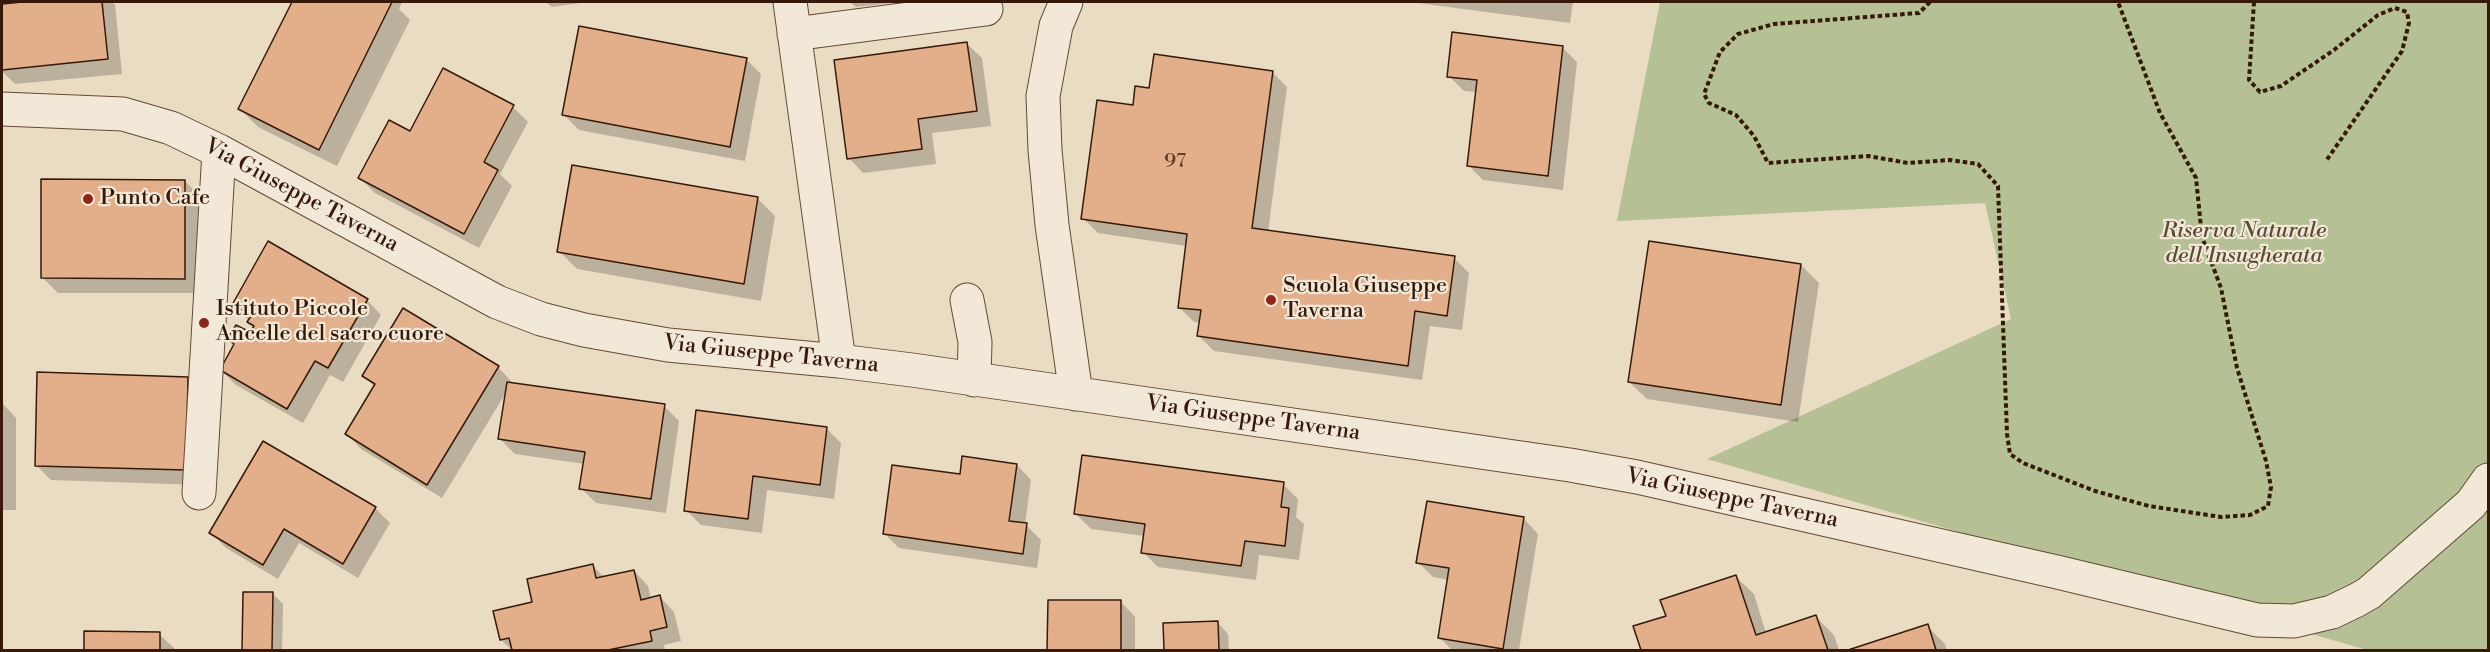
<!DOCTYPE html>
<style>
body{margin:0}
#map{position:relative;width:2490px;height:652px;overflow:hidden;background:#e9dcc2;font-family:"Libre Bodoni",serif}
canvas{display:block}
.frame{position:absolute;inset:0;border:3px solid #361909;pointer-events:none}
</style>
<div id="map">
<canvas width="2490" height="652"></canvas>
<div class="frame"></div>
</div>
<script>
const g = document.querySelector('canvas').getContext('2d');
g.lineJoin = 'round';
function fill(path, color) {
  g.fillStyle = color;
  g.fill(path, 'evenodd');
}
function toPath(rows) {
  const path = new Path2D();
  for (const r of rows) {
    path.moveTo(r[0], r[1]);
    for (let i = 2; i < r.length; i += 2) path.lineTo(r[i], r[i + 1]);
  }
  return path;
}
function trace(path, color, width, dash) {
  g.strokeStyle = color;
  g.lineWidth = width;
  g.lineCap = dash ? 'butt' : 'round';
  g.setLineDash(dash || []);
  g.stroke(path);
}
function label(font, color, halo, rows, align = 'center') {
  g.font = font + ' "Libre Bodoni",serif';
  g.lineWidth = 4.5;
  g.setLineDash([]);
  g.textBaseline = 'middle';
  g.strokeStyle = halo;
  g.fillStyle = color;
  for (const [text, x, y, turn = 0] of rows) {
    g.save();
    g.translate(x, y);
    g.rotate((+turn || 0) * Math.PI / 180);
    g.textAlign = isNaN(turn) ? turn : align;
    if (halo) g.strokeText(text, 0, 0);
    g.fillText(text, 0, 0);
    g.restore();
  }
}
fill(toPath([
 [1660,2,2488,2,2488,650,2367,650,1707,459,2011,319,1985,203,1617,221]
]), '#b5c094');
fill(toPath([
 [23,2,112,2,115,5,122,74,15,84,2,71,2,5],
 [293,2,402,2,399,9,410,20,337,166,258,127,240,109],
 [546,2,588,2,552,7],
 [850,2,899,2,856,7],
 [1410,2,1573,2,1570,23],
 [967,44,982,58,991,126,932,133,936,164,863,173,849,158],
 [1562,47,1577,62,1563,190,1483,180,1468,165,1477,92,1464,91,1449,76],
 [746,59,761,74,745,161,579,130,564,115],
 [1272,72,1287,87,1268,232,1454,258,1469,273,1462,330,1430,326,1422,380,1214,351,1199,336,1201,323,1194,322,1179,307,1187,246,1098,233,1083,218,1134,107,1150,90],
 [513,107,528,122,500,174,512,186,479,248,375,193,360,178,411,133],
 [185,181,199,196,199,293,58,293,43,278],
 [757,198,775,216,761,301,577,269,559,251],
 [1801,265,1819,283,1798,422,1647,399,1629,382],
 [367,300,381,315,343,382,330,375,303,423,236,385,221,370,254,327,234,304],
 [498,367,512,382,511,384,664,406,679,421,666,513,596,503,581,488,585,464,515,454,500,439,507,391,442,498,361,449,347,434,375,387,364,376],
 [188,378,203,393,200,485,51,480,36,465],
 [2,403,16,418,16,510,2,510],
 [826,428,841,443,834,499,767,490,762,533,701,525,686,510],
 [1017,465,1031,480,1025,524,1041,540,1037,568,899,548,884,533,961,476],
 [1283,484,1298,499,1296,517,1304,524,1299,560,1259,555,1256,580,1158,567,1143,552,1145,536,1091,529,1076,514],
 [375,508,390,523,358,578,299,543,278,579,226,548,211,533],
 [1524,519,1538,534,1519,650,1452,650,1440,638,1449,580,1433,577,1418,562],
 [593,566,605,578,634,571,648,586,651,599,660,597,674,612,681,641,664,645,665,650,512,650,501,640,533,603],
 [1736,577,1754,594,1766,633,1816,617,1834,635,1839,650,1643,650,1635,627,1667,617],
 [272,593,283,604,282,650,245,650,244,649],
 [1049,601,1121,602,1135,617,1135,650,1049,650],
 [1218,623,1228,634,1229,650,1165,650,1164,625],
 [1927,626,1945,644,1947,650,1853,650],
 [86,633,159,634,176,650,85,650]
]), '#0003');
const building = toPath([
 [22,2,102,2,108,59,2,70,2,4,22,2],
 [292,2,392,2,319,150,238,109,292,2],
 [579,26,747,58,730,147,562,115,579,26],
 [1452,32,1563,46,1548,176,1467,166,1477,80,1447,77,1452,32],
 [967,42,977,111,918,119,922,149,847,159,834,60,967,42],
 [1154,54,1273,71,1252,228,1455,256,1447,316,1415,311,1408,366,1197,336,1201,310,1178,308,1187,234,1081,219,1097,100,1133,105,1135,86,1149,88,1154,54],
 [443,68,514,105,484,162,498,170,464,234,358,178,389,120,410,131,443,68],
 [572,165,758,197,744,284,557,252,572,165],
 [41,179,185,180,185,279,41,278,41,179],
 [268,241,368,299,328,368,315,361,287,409,220,370,234,344,227,339,236,325,250,332,254,326,247,322,251,316,232,305,268,241],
 [1649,241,1801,264,1781,405,1628,382,1649,241],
 [403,308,499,366,427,485,345,434,375,384,362,376,403,308],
 [37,372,188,377,186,470,35,466,37,372],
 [507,382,665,404,651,499,579,489,585,452,498,439,507,382],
 [696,410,827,427,820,485,753,476,748,519,684,511,696,410],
 [263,441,376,507,343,564,284,529,263,565,209,533,263,441],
 [1082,455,1284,482,1281,507,1289,508,1285,546,1245,541,1241,566,1141,553,1145,524,1074,514,1082,455],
 [962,456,1017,464,1009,521,1027,523,1023,554,883,534,892,465,960,474,962,456],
 [1427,501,1524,517,1503,649,1438,638,1449,568,1416,563,1427,501],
 [593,564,596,578,634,570,641,600,660,595,667,627,650,631,652,641,608,650,512,650,509,638,500,640,493,611,532,602,527,579,593,564],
 [1736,575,1756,635,1816,615,1828,650,1641,650,1633,626,1666,616,1660,600,1736,575],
 [243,592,273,592,272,650,242,650,243,592],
 [1048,600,1121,600,1121,650,1047,650,1048,600],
 [1218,621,1219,650,1164,650,1163,623,1218,621],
 [1928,624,1936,650,1848,650,1928,624],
 [84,631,160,632,160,650,84,650,84,631]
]);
fill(building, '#e3af8a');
trace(building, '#361909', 1.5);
const minor = toPath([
 [790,2,839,361],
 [1066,2,1056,26,1043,96,1045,150,1052,225,1076,394],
 [794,34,986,9],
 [2,109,123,114,171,128,219,151,497,302,541,319,584,330,668,345,839,361,912,370,1570,465,1637,477,2057,572,2257,620,2294,621,2332,612,2357,600,2369,593,2471,504,2488,480],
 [967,300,975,342,974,380],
 [199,493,219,151]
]);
trace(minor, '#634a37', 35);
trace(toPath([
 [1930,2,1919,13,1774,24,1738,34,1720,52,1704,94,1709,103,1736,115,1754,136,1768,163,1868,156,1908,163,1950,160,1978,164,1998,186,2007,434,2010,454,2023,463,2095,491,2149,506,2221,517,2250,515,2268,506,2271,487,2266,461,2237,368,2221,288,2202,237,2196,178,2160,113,2118,2],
 [2254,2,2249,80,2260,92,2281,86,2334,50,2378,15,2395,8,2407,12,2409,23,2402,51,2326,161]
]), '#361909', 4, [4.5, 3]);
trace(minor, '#f1e8d7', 33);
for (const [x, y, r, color] of [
 [88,199,6,"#8f2418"],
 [1271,300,6,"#8f2418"],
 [204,323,6,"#8f2418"]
]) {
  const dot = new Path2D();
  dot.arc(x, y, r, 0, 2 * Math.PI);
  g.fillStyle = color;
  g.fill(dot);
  trace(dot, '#f1e8d7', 2);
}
label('20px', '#613e29', null, [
 ["97",1175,162]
]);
label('22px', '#361909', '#f1e8d7', [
 ["Via Giuseppe Taverna",301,196,28],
 ["Via Giuseppe Taverna",771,355,6],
 ["Via Giuseppe Taverna",1253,419,8],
 ["Via Giuseppe Taverna",1732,499,12]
]);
label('22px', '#361909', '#f1e8d7', [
 ["Punto Cafe",100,199],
 ["Scuola Giuseppe",1283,287],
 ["Taverna",1283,312],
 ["Istituto Piccole",216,310],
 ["Ancelle del sacro cuore",216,335]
], 'left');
label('italic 22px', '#5c4b33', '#f1e8d7', [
 ["Riserva Naturale",2244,232],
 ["dell'Insugherata",2244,257]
]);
</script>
